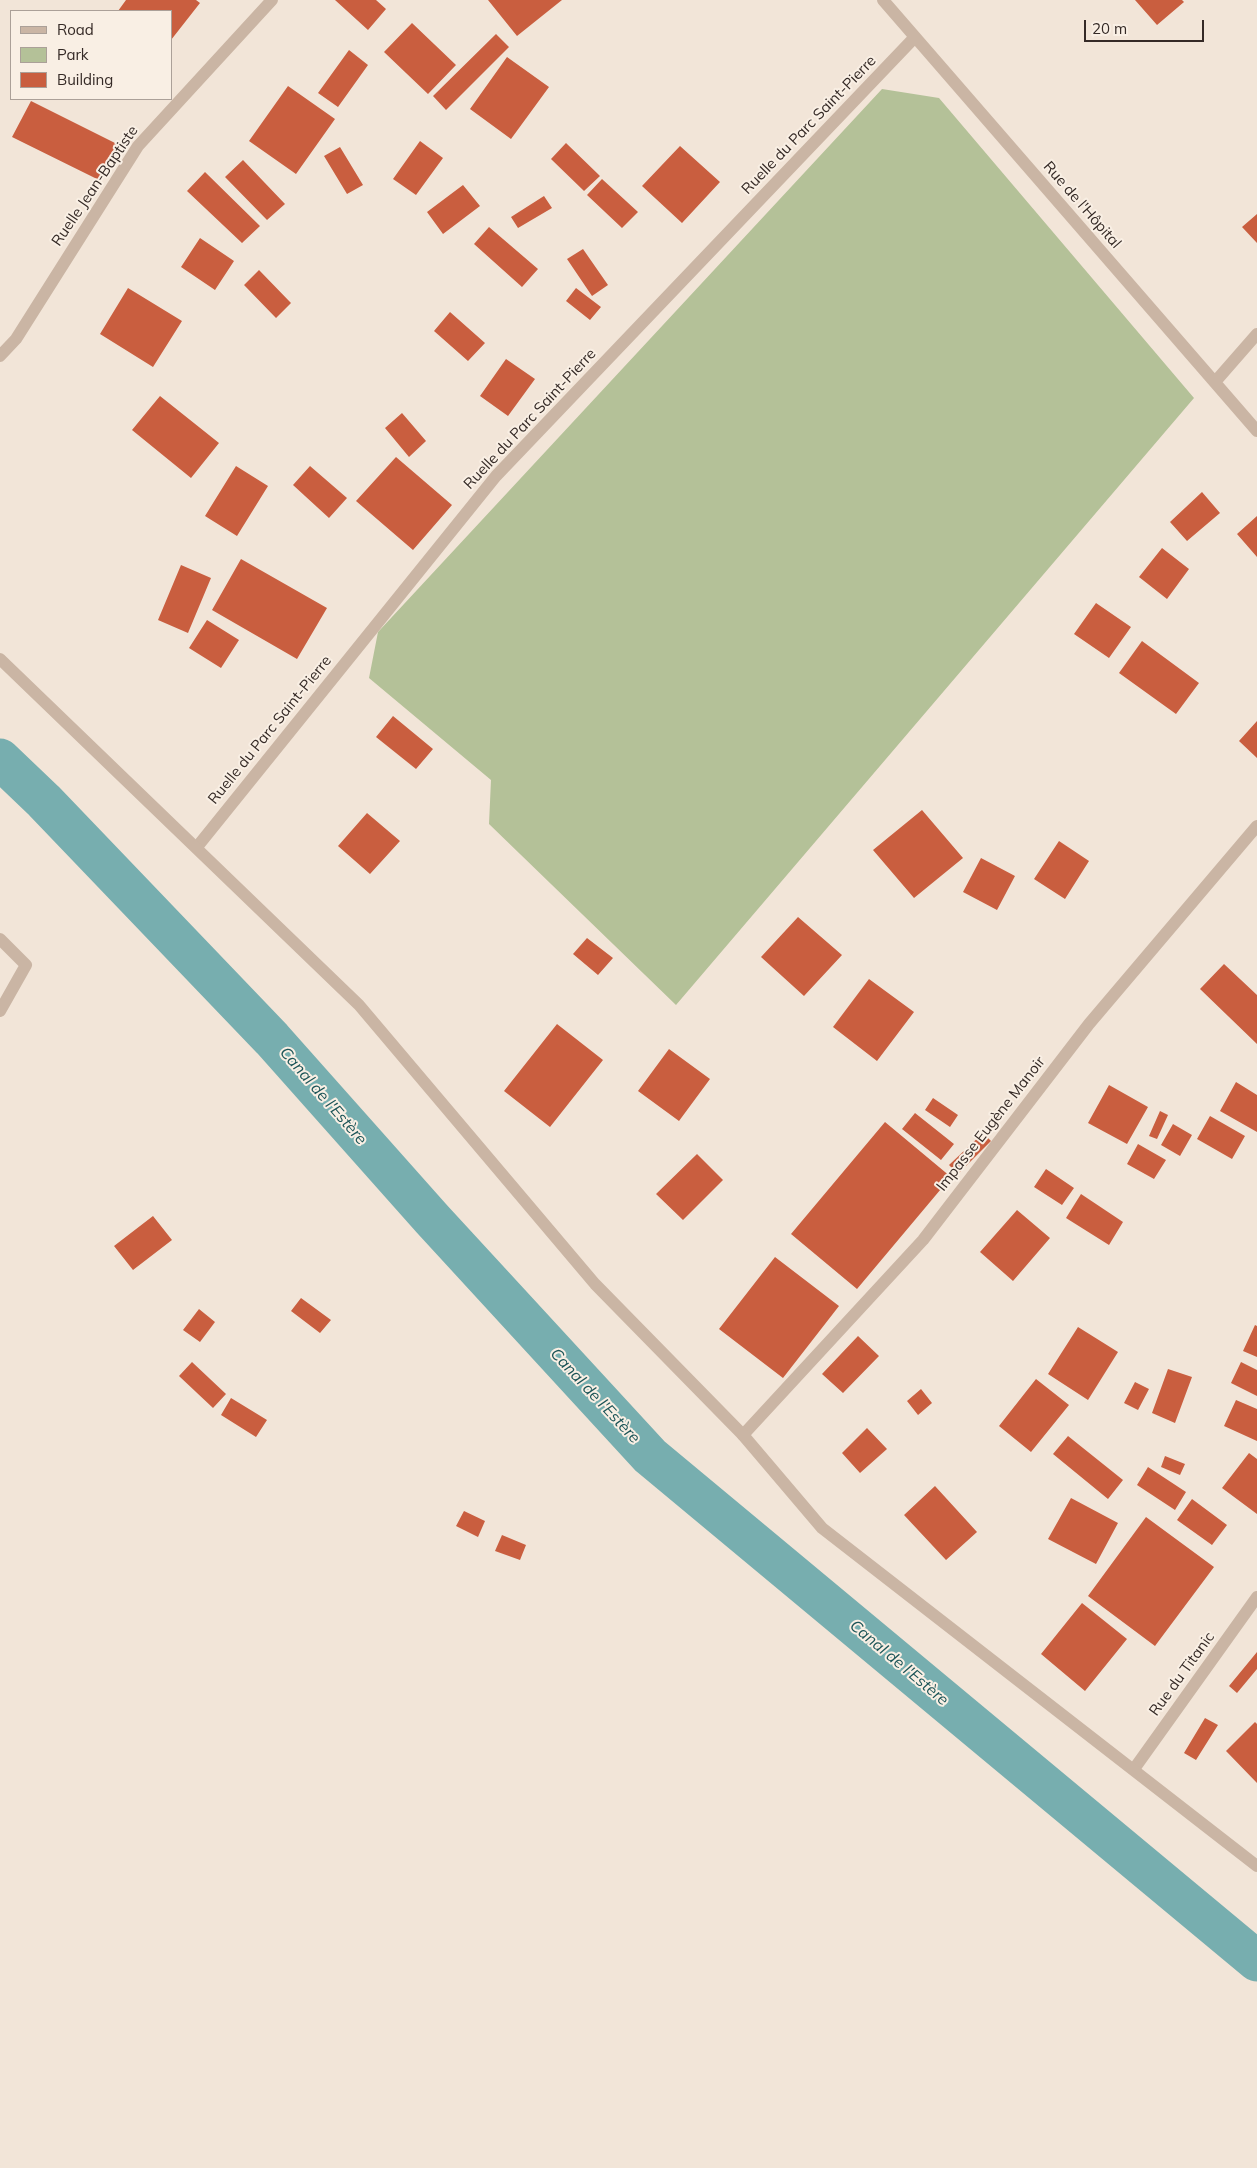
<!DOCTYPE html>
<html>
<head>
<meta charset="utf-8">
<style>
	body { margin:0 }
	#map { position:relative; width:1257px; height:2168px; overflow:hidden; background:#f2e5d8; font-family:Mulish,sans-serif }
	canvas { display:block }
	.legend { position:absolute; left:10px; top:10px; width:162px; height:90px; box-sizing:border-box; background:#f9efe4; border:1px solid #aba098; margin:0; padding:6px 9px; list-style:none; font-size:15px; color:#352a26 }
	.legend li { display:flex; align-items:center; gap:10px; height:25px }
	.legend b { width:25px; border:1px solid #aba098 }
	.scale { position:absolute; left:1084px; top:20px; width:120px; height:22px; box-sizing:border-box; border:2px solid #352a26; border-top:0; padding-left:6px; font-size:15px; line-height:18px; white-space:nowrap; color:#352a26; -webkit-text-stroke:4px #f9efe4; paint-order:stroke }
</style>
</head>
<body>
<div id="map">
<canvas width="1257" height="2168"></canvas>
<ul class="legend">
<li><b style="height:6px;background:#cab5a4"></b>Road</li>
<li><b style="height:14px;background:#b4c198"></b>Park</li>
<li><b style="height:14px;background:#c95e3f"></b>Building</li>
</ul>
<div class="scale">20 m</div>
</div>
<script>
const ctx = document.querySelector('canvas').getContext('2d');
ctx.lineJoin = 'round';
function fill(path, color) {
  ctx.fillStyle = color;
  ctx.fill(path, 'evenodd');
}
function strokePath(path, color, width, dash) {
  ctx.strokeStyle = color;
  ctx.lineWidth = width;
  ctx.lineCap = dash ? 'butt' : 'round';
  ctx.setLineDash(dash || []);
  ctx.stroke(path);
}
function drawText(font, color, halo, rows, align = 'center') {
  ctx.font = font + ' Mulish,sans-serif';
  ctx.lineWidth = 4;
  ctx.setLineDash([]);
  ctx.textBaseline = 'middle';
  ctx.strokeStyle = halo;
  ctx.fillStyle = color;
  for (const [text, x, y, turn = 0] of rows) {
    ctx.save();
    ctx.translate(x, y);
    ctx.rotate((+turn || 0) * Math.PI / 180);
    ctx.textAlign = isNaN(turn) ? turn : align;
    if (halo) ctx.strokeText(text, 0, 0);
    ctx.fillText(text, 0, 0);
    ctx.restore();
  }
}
const green = new Path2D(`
	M882 89 939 98 1194 398 676 1005 489 824 491 780 369 678 378 632Z`);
const canal = new Path2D(`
	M0 759 44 801 272 1039 432 1219 650 1456 1257 1961`);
const building = new Path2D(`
	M126 0H196L200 3 171 40V11H118Z
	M335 0H376L386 9 368 30Z
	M488 0H562L517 36Z
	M1135 0H1182L1184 2 1157 25Z
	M412 23 456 65 428 94 384 52Z
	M496 34 509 47 446 110 433 96Z
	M349 50 368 65 338 107 318 93Z
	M507 57 549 87 511 139 470 109Z
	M288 86 335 119 296 174 249 141Z
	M31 101 117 144 99 180 12 137Z
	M420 141 443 158 416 195 393 179Z
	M566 143 600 176 584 191 551 159Z
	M680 146 720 182 682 223 642 186Z
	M340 147 363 185 347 194 324 156Z
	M243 160 285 204 267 220 225 177Z
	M205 172 260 226 242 243 187 191Z
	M602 179 638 212 622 228 587 195Z
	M463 185 480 206 443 234 427 212Z
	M544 196 552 208 518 228 511 217Z
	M1257 214V243L1242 227Z
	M489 227 538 269 522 287 474 244Z
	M200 238 234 261 215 290 181 267Z
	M583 249 608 285 592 296 567 259Z
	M259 270 291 303 276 318 244 285Z
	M128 288 182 321 153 367 100 334Z
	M576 288 601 307 590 320 566 301Z
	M450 312 485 343 468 361 434 331Z
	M506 359 535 379 508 416 480 396Z
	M160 396 219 443 191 478 132 430Z
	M402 413 426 441 409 457 385 428Z
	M396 457 452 505 413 550 356 501Z
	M236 466 268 486 237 536 205 516Z
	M310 466 347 498 329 518 293 485Z
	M1202 492 1220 513 1187 541 1170 522Z
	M1257 516V557L1237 534Z
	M1162 548 1189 569 1167 599 1139 577Z
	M241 559 327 608 297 659 212 610Z
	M181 565 211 578 188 633 158 620Z
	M1096 603 1131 627 1109 658 1074 634Z
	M207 620 239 640 221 668 189 648Z
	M1142 641 1199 683 1176 714 1119 673Z
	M393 716 433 749 416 769 376 737Z
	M1257 721V758L1239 741Z
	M922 810 963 858 914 898 873 850Z
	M367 813 400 841 370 874 338 846Z
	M1059 841 1089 861 1065 899 1034 879Z
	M981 858 1015 876 997 910 963 892Z
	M798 917 842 955 804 996 761 957Z
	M587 938 613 958 598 975 573 954Z
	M1224 964 1257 995V1044L1200 989Z
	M869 979 914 1012 877 1061 833 1027Z
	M557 1024 603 1060 550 1127 504 1091Z
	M669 1049 710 1079 679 1121 638 1091Z
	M1236 1082 1257 1095V1132L1220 1111Z
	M1109 1085 1148 1107 1127 1144 1088 1123Z
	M933 1098 958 1115 950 1127 925 1110Z
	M1160 1111 1168 1115 1157 1139 1149 1136Z
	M915 1113 954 1144 941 1160 902 1129Z
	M1210 1116 1245 1136 1232 1159 1197 1139Z
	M885 1122 951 1177 857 1289 791 1234Z
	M1173 1124 1192 1135 1180 1156 1161 1145Z
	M983 1133 991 1141 958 1174 949 1165Z
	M1138 1144 1166 1160 1154 1179 1127 1164Z
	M697 1154 723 1180 683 1220 656 1194Z
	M1046 1169 1074 1188 1062 1205 1034 1187Z
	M1081 1194 1123 1222 1109 1245 1066 1218Z
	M1017 1210 1050 1238 1013 1281 980 1252Z
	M153 1216 172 1240 133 1270 114 1246Z
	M775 1257 839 1306 783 1378 719 1329Z
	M301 1298 331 1320 320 1333 291 1311Z
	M199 1309 215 1322 200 1342 183 1330Z
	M1255 1325 1257 1326V1357L1243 1351Z
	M1078 1327 1118 1352 1088 1400 1048 1374Z
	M858 1336 879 1356 843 1393 822 1374Z
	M192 1362 226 1394 213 1408 179 1376Z
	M1241 1362 1257 1370V1396L1231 1383Z
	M1168 1369 1192 1377 1175 1423 1152 1413Z
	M1036 1379 1069 1405 1031 1452 999 1426Z
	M1135 1382 1149 1389 1138 1410 1124 1403Z
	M921 1389 932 1403 918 1415 907 1401Z
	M231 1398 267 1420 256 1437 221 1415Z
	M1236 1400 1257 1409V1441L1224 1426Z
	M867 1428 887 1449 860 1473 842 1453Z
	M1068 1436 1123 1480 1108 1499 1053 1454Z
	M1249 1453 1257 1459V1514L1222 1488Z
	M1165 1456 1185 1464 1180 1475 1161 1467Z
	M1148 1467 1186 1492 1175 1510 1137 1485Z
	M935 1486 977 1532 946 1560 904 1515Z
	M1071 1498 1118 1523 1096 1564 1048 1539Z
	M1192 1499 1227 1525 1212 1545 1177 1520Z
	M464 1511 485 1521 478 1537 456 1526Z
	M1146 1517 1214 1567 1155 1646 1088 1596Z
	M502 1535 526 1545 520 1560 495 1551Z
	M1082 1603 1127 1639 1085 1691 1041 1654Z
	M1257 1652V1669L1237 1693 1229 1686Z
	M1205 1718 1218 1725 1196 1760 1184 1753Z
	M1255 1722 1257 1724V1783L1226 1751Z`);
const minor = new Path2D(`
	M883 0 1257 431
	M0 356 16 339 138 146 272 0
	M1215 382 1257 334
	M197 847 496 476 915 37
	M0 939 26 965 0 1011
	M743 1435 923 1240 1089 1024 1257 826
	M1134 1769 1257 1597`);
const tertiary = new Path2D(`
	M0 659 359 1005 595 1284 743 1435 822 1528 1257 1866`);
const streetNames = [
	["Ruelle du Parc Saint-Pierre",809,125,-46],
	["Ruelle Jean-Baptiste",95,186,-56],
	["Rue de l'Hôpital",1082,205,49],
	["Ruelle du Parc Saint-Pierre",530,419,-47],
	["Ruelle du Parc Saint-Pierre",270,730,-51],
	["Impasse Eugène Manoir",991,1124,-52],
	["Rue du Titanic",1182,1674,-54]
];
const waterNames = [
	["Canal de l'Estère",323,1096,49],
	["Canal de l'Estère",595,1396,47],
	["Canal de l'Estère",899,1663,40]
];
fill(green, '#b4c198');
strokePath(canal, '#77aeaf', 41);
fill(building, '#c95e3f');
strokePath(minor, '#cab5a4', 12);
strokePath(tertiary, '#cab5a4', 12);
drawText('15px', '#352a26', '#f9efe4', streetNames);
drawText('italic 16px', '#1b5457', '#f9efe4', waterNames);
</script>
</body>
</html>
